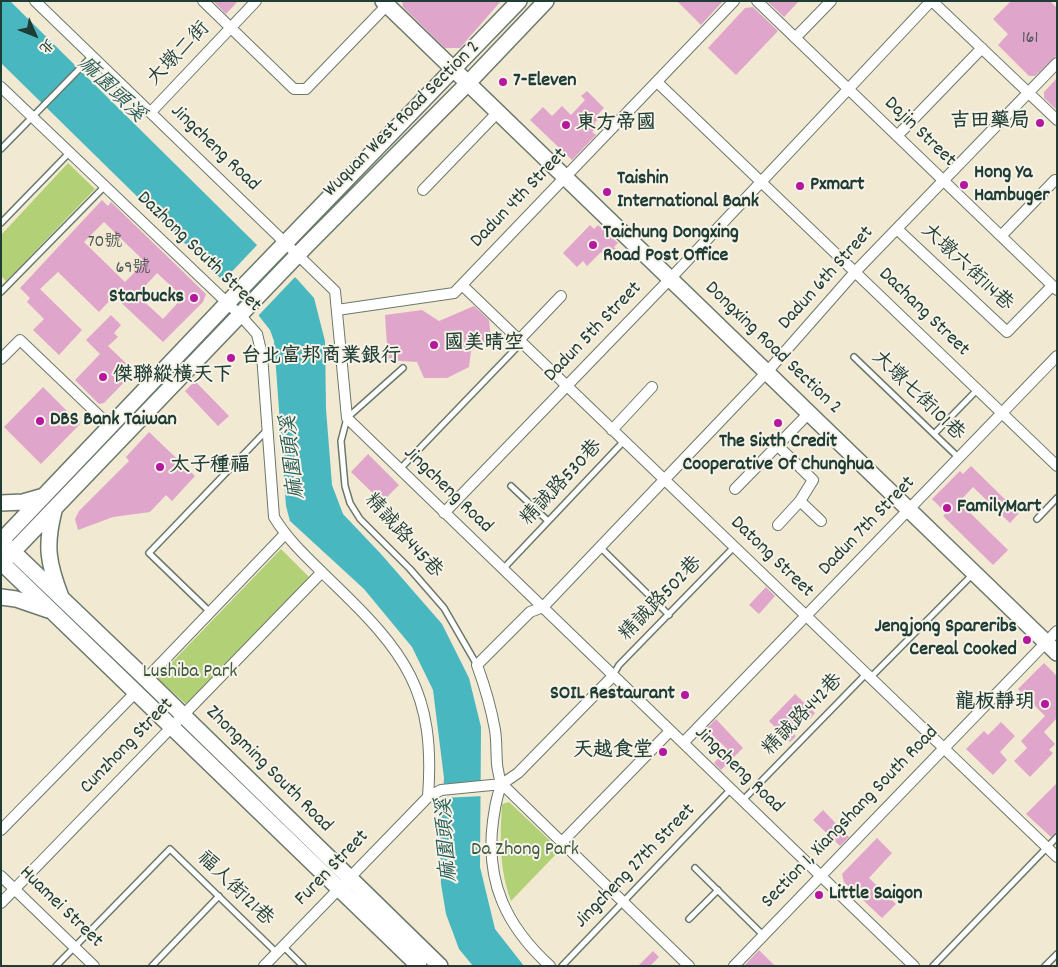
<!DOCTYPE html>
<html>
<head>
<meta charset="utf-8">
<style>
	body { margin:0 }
	#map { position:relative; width:1058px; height:967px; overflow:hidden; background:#f2e9d2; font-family:Dekko,"LXGW WenKai TC",sans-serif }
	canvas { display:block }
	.frame { position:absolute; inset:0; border:2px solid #1f3d34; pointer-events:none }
	.north { position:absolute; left:10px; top:10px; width:50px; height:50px; -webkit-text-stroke:4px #f7f3e8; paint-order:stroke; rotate:134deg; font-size:14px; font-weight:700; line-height:20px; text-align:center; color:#1f3d34 }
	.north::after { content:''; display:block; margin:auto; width:18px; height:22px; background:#1f3d34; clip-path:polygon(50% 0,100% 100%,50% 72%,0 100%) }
</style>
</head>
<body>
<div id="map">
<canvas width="1058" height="967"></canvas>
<div class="frame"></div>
<div class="north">北</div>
</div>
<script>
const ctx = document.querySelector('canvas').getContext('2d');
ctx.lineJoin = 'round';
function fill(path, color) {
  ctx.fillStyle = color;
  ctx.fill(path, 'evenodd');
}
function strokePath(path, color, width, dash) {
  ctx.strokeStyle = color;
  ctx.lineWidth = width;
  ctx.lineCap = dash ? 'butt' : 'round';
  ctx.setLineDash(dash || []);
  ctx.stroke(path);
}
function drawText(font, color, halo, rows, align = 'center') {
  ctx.font = font + ' Dekko,"LXGW WenKai TC",sans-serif';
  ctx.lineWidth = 4;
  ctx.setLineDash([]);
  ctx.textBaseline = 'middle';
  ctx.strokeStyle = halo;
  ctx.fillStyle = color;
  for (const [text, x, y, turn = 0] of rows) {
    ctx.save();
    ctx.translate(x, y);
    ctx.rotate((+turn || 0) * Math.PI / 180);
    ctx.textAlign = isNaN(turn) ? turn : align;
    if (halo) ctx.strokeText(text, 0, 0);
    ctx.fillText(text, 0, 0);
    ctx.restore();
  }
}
const green = new Path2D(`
	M68 163 95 189 6 281 1 276V235Z
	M281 549 309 577 187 705 157 678Z
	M509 802 560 850 511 901C499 868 500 839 502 804Z`);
const water = new Path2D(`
	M1 1H10L257 245 297 279 314 298 325 341 326 409 332 485 343 514 381 554 442 624 469 678 481 727 480 867 495 929 524 966H473L459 949 446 914 441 884 440 844 444 778 433 690 412 647 364 589 290 521 286 506 274 341 270 330 259 316 1 63Z`);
const pier = new Path2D(`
	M259 243 296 276 258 316 222 282Z
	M484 782 483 796 442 798 441 784Z`);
const building = new Path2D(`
	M213 1H238L226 14Z
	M402 1H501L460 48H445L403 7Z
	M677 1H723L701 25Z
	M767 1H799L784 17Z
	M1011 1H1050L1057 8V55L1035 76H1029L998 45 1008 34 993 19Z
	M753 7 778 31 736 75 708 48 745 8Z
	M1057 78V110L1044 98V92Z
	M587 91 604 108 598 114 601 117 594 123 598 127 592 132 596 135 572 160 530 120 543 107 552 116 562 106 571 115 585 100 581 96Z
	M102 200 108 206 111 202 206 294 203 302 163 342 114 296 99 312 58 272 40 289 82 330 59 355 33 330 44 319 27 302 30 298 20 288ZM104 222 145 262 125 282 84 242ZM157 273 183 297 163 319 137 295Z
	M590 225 594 229 598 225 618 243 614 247 618 251 610 260 601 252 587 266 583 261 577 267 563 253Z
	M474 306 489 320 491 339 471 351 469 367 447 378H424L417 362 388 360 385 315 422 310 439 321Z
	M111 315 121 325 114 333 118 337 108 346 132 369V374L104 403 99 404 75 380 100 354 86 340Z
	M195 381 229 416 218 426 185 391Z
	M43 387 80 424 41 464 4 427Z
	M149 432 195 476 172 501 166 495 150 512 113 517 78 530 75 519 79 511 129 461 126 457Z
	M368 454 399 485 382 502 351 472Z
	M971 466 1019 513 1010 523 973 487 959 502 1008 550 993 565 943 516 946 513 932 499 960 471 963 474Z
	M766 587 775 596 759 614 749 605Z
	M1044 663 1057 676V718L1044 732 1055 744 1049 750 1053 753 1030 777 1014 761 1027 748 1021 741 1045 716 1018 689Z
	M795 694 815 713 810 719 804 714 790 730 796 736 790 742 769 721Z
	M716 719 743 748 721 770 714 763 727 749 706 729Z
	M1001 722 1015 736 1000 752 1007 760 993 775 966 749 984 731 988 735Z
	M1057 783V832L1051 837 1026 814Z
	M823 810 849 837 840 846 813 820Z
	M877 838 892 853 869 878 896 904 882 918 844 882 842 874Z
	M759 950 775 966H744Z
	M653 951 659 957 650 966H638Z`);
const lane = new Path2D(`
	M1 149 92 56
	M1 223 69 153
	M1 292 104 187
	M854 357 959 458
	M403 368 347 418 341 441 345 486 350 503 360 519 410 569 444 608 477 665
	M934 434 977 390
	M400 469 522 342
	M511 486 548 521
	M1037 519 1057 498
	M600 547 669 615
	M503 569 624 441
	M210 612 149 553 267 430
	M613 675 619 665 734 547
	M870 678 972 575
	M743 800 866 674
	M695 868 763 935
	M689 919 718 890
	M283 946 303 966
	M56 966 170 849 277 953
	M152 966 219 896
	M562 966 731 789
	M933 966 1057 837
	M1045 966 1057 954`);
const street = new Path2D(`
	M35 1 335 291 347 418 914 966
	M203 1 294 89H306L390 2
	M757 1 1057 290
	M932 1 1057 120
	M795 38 831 1
	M657 82 1057 466
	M1 87 240 315 257 334 262 355 274 517C289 542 311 561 332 582 405 652 436 691 428 797
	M151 112 256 1
	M897 136 982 48
	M423 190 498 112
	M897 229 1007 332 1052 286
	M1001 236 1055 180
	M462 285 1057 857
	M337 310 454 293 734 1
	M519 340 561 296
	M1 359 20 340 111 427
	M612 430 652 387
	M778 446 813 480 800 501 778 525
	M735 489 809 413
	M800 501 821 521
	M444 513 670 279 931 1
	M146 679 285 534
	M683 743 1057 356
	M502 784C496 796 495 808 493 821 485 881 506 926 550 966
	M1 830 136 692
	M562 842 670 731
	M1 876 94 966
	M1 903 322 572
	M264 966 428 797 441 790 502 784 518 773 613 676
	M689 966 502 784C494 767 498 748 495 730 491 707 485 687 477 665L530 612 543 607 767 372 855 272 1057 63
	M734 966 1057 631`);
const secondary = new Path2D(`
	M383 1 1057 653
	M1 503 23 502 44 496
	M54 511C45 546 48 563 61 597
	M1 541 234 296 519 1
	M6 545 146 679 440 966
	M1 562 419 966
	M1 564 307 245 468 83 546 1
	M1 597 16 599 48 610`);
const markers = [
	[503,82,5,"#b5179e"],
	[1040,123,5,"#b5179e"],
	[566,125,5,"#b5179e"],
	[964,185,5,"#b5179e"],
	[800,186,5,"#b5179e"],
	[607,192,5,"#b5179e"],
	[593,245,5,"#b5179e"],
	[194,298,5,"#b5179e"],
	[434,345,5,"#b5179e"],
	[231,358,5,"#b5179e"],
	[103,377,5,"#b5179e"],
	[40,421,5,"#b5179e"],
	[778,423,5,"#b5179e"],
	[160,467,5,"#b5179e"],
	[947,508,5,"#b5179e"],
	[1027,640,5,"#b5179e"],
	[685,695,5,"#b5179e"],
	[1045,704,5,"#b5179e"],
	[663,752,5,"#b5179e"],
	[819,895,5,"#b5179e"]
];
const numberNames = [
	["161",1030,40],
	["70號",105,244],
	["69號",133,270]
];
const streetNames = [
	["大墩二街",180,55,-46],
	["Wuquan West Road Section 2",403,120,-45],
	["Dajin Street",919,133,44],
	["Jingcheng Road",214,149,44],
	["Dadun 4th Street",520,199,-46],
	["Dazhong South Street",198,253,44],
	["大墩六街114巷",966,269,43],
	["Dadun 6th Street",827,279,-48],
	["Dachang Street",923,313,44],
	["Dadun 5th Street",594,333,-46],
	["Dongxing Road Section 2",772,349,44],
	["大墩七街101巷",917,397,44],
	["精誠路530巷",563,484,-47],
	["Jingcheng Road",447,491,44],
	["Dadun 7th Street",868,527,-46],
	["精誠路445巷",402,537,48],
	["Datong Street",771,558,44],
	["精誠路502巷",662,600,-46],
	["精誠路442巷",804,716,-46],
	["Cunzhong Street",128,747,-46],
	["Zhongming South Road",268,770,45],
	["Jingcheng Road",738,771,44],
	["Section 1, Xiangshang South Road",851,818,-46],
	["Jingcheng 27th Street",636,867,-46],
	["Furen Street",333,869,-46],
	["福人街121巷",234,890,44],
	["Huamei Street",60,908,44]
];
const poiNames = [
	["7-Eleven",513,82],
	["吉田藥局",1030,123,"right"],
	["東方帝國",576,125],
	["Hong Ya",974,174],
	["Hambuger",974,197],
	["Taishin",617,180],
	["International Bank",617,203],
	["Pxmart",810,186],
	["Taichung Dongxing",603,234],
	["Road Post Office",603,257],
	["Starbucks",184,298,"right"],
	["國美晴空",444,345],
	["台北富邦商業銀行",241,358],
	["傑聯縱橫天下",113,377],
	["DBS Bank Taiwan",50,421],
	["The Sixth Credit",778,443,"center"],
	["Cooperative Of Chunghua",778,466,"center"],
	["太子種福",170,467],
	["FamilyMart",957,508],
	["Jengjong Spareribs",1017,628,"right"],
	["Cereal Cooked",1017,651,"right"],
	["SOIL Restaurant",675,695,"right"],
	["龍板靜玥",1035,704,"right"],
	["天越食堂",653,752,"right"],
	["Little Saigon",829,895]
];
const parkNames = [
	["Lushiba Park",190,673],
	["Da Zhong Park",525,851]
];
const waterNames = [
	["麻園頭溪",110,91,44],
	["麻園頭溪",295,457,-96],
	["麻園頭溪",449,840,-94]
];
fill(green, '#b2d076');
fill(water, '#48b7bf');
fill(pier, '#f2e9d2');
fill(building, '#e0a5ca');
strokePath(lane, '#69796b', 8);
strokePath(street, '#69796b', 12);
strokePath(secondary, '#69796b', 18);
strokePath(lane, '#fff', 5);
strokePath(street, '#fff', 10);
strokePath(secondary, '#fff', 15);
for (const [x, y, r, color] of markers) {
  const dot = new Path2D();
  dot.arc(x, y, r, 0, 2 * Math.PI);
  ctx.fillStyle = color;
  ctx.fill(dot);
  strokePath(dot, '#f7f3e8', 2);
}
drawText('18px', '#4f575a', null, numberNames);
drawText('20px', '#1f3d34', '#f7f3e8', streetNames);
drawText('bold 20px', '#1f3d34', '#f7f3e8', poiNames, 'left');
drawText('20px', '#3c5a41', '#f7f3e8', parkNames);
drawText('italic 21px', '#295c57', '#f7f3e8', waterNames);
</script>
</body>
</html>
